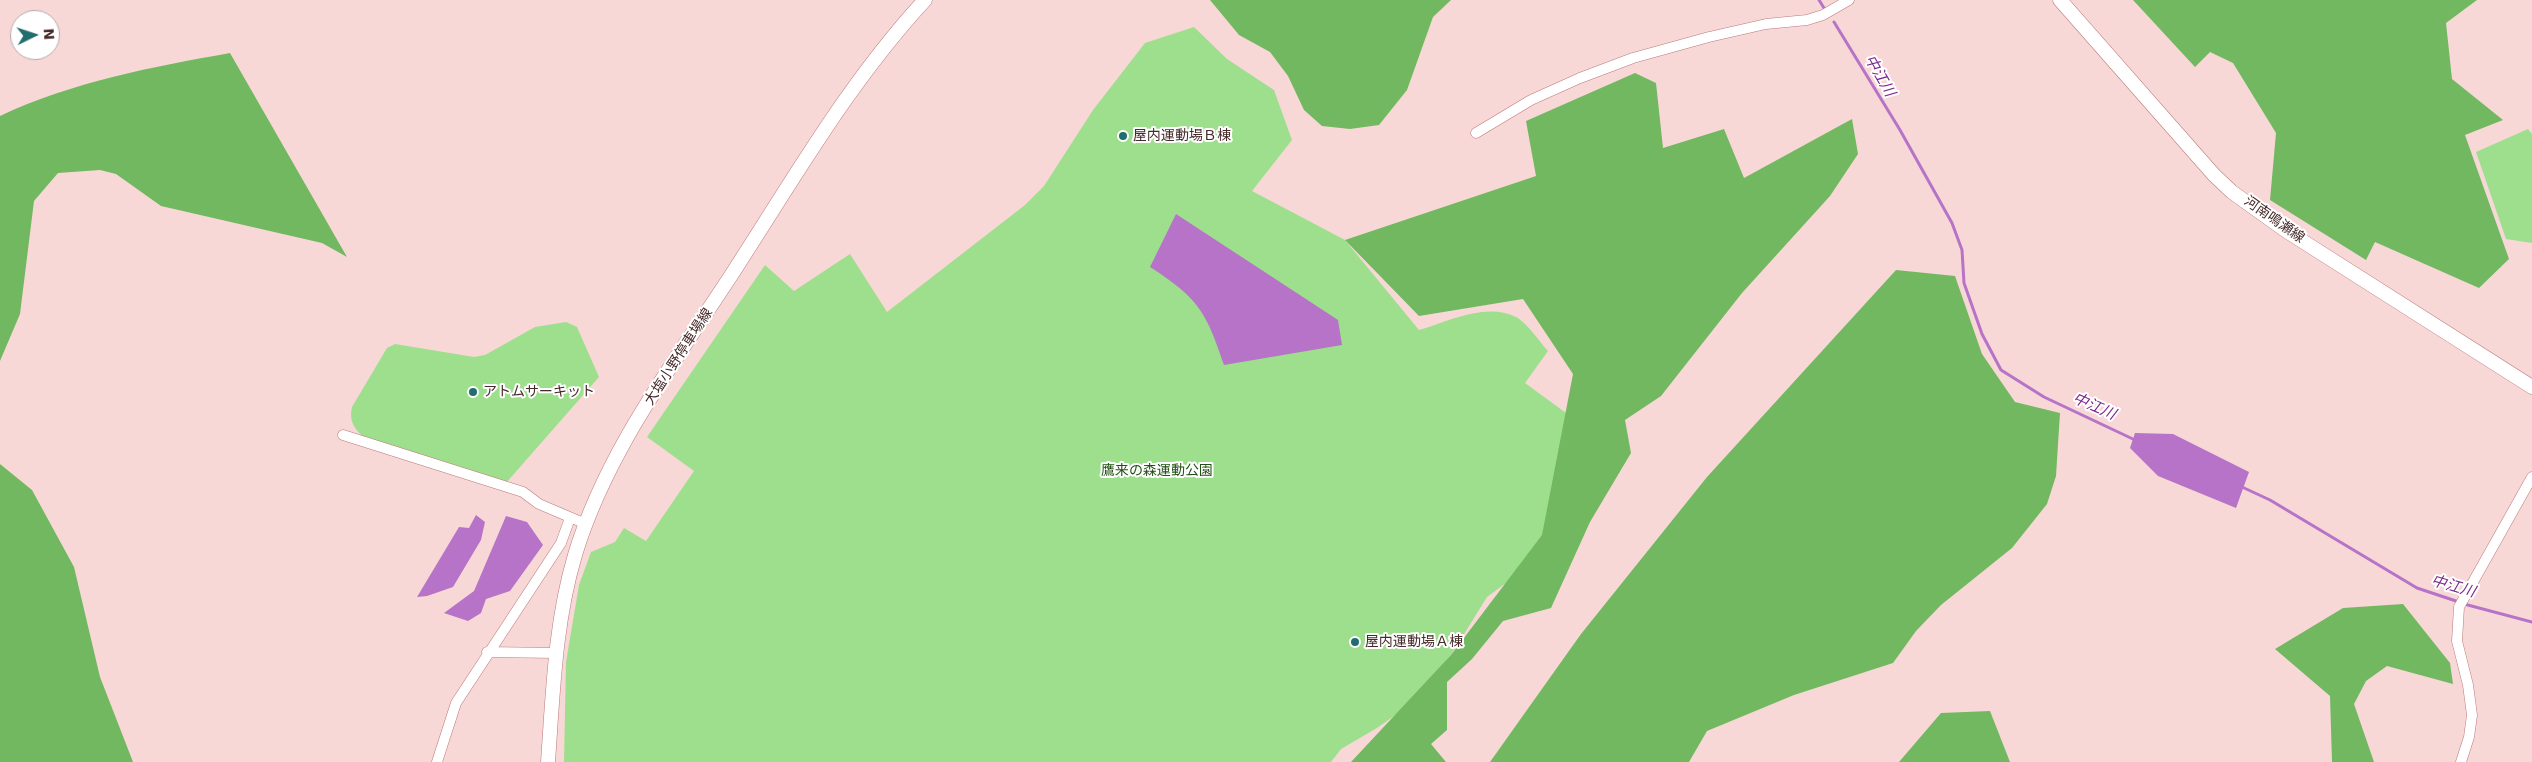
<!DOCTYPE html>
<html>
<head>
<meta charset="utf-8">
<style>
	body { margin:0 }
	#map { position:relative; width:2532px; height:762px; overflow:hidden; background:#f7d8d7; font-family:"DejaVu Sans",sans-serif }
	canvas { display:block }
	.north { position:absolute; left:10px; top:10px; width:50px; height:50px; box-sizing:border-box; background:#fff; border:1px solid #b5a9a9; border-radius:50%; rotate:86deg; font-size:14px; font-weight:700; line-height:20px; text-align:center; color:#462929 }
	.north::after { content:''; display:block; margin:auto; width:18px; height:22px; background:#216d70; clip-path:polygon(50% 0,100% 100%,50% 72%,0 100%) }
</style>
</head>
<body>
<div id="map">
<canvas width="2532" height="762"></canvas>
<div class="north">N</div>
</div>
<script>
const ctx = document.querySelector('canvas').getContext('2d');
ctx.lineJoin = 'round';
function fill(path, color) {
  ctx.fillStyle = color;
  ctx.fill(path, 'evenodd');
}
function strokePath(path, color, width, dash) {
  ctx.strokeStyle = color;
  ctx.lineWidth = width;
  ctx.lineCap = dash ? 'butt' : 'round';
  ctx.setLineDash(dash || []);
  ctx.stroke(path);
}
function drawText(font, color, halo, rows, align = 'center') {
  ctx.font = font + ' "DejaVu Sans","Noto Sans JP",sans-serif';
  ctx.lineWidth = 4;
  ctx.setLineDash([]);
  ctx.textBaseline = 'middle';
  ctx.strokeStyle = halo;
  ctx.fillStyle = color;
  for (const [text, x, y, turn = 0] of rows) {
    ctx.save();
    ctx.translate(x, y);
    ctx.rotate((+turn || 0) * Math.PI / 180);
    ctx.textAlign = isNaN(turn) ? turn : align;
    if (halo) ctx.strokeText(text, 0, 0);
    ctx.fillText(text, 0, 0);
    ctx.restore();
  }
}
const green = new Path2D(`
	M1194 27 1227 59 1274 90 1292 140 1252 191 1345 240 1419 330C1449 321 1486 302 1516 317 1526 322 1540 342 1548 351L1525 383 1581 424 1555 518 1518 574 1487 597 1451 655 1404 709 1377 728 1341 749 1331 762H564L566 662 579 585 591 552 615 542 624 528 646 541 694 471 647 437 765 265 794 291 850 254 887 312 1025 205 1044 186 1093 110 1145 43Z
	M2528 129 2532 134V243L2506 239 2476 152Z
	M566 322 577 327 599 377 506 483 363 437C353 427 349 420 352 407L387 348 395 344 474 357 485 355 535 327Z`);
const forest = new Path2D(`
	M1210 0H1451L1433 17 1407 90 1379 125 1350 129 1322 126 1304 110 1288 76 1270 52 1239 35Z
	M2133 0H2477L2446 23 2452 79 2503 120 2465 135 2509 259 2479 288 2375 242 2366 260 2270 200 2276 133 2233 63 2210 52 2195 67Z
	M230 53 347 257 322 243 161 206 116 174 100 170 58 173 34 201 20 314 0 361V116C72 82 152 67 230 53Z
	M1635 73 1656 83 1663 148 1724 129 1744 178 1852 119 1858 154 1830 196 1742 293 1661 396 1625 420 1631 453 1590 522 1551 608 1503 621 1472 659 1447 682V730L1431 744 1446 762H1351L1451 655 1542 535 1573 374 1523 299 1419 316 1345 240 1536 176 1526 121Z
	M1896 270 1955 276 1982 354 2015 402 2060 413 2056 476 2047 504 2012 548 1941 605 1916 631 1893 663 1794 695 1707 731 1689 762H1490L1581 634 1707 477Z
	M0 464 32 490 74 567 100 677 133 762H0Z
	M2403 604 2450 663 2453 684 2387 666 2366 681 2354 704 2374 762H2332L2330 696 2275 649 2343 608Z
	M1990 711 2010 762H1899L1941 713Z`);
const water = new Path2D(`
	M1176 214 1338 320 1342 345 1224 365C1206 311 1198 298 1150 267Z
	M2135 433 2173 434 2249 472 2236 508 2158 476 2130 448Z
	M476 515 485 522 481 540 453 587 427 596 417 597 459 527 469 528Z
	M506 516 527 522 543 545 510 591 486 599 481 613 468 621 444 613 474 591Z`);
const stream = new Path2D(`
	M1819 0 1824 8
	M1834 22 1900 130 1952 223 1962 250 1964 283 1982 334 2001 370 2044 397 2135 440
	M2242 487 2270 500 2417 588 2459 602
	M2464 604 2532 622`);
const street = new Path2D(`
	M1476 133 1531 100 1580 78 1633 58 1709 37 1766 24 1807 20 1823 15 1849 0
	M343 435 523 492 539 504 586 524
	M487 652 556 653
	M437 762 456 703 561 543 570 518
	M2461 762 2469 737 2472 715 2468 685 2457 641 2459 607 2532 477`);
const secondary = new Path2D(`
	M2060 0 2214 175 2232 192 2285 230 2532 387
	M548 762C553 692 555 622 575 555 606 452 674 363 732 274 793 180 849 82 925 0`);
const markers = [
	[1123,136,5,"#216d70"],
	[473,392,5,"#216d70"],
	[1355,642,5,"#216d70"]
];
const poiNames = [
	["屋内運動場Ｂ棟",1133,136],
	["アトムサーキット",483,392],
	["屋内運動場Ａ棟",1365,642]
];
const streetNames = [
	["河南鳴瀬線",2274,220,35],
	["大塩小野停車場線",679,357,-57]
];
const parkNames = [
	["鷹来の森運動公園",1157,471]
];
const waterNames = [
	["中江川",1879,76,60],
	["中江川",2094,407,24],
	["中江川",2453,587,16]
];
fill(green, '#9edf8d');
fill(forest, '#72b860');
fill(water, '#b673c7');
strokePath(stream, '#b673c7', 3);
strokePath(street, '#bd7879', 11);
strokePath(secondary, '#bd7879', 15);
strokePath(street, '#fff', 10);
strokePath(secondary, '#fff', 14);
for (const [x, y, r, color] of markers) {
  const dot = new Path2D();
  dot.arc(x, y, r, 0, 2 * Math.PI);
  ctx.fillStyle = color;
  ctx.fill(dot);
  strokePath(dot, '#fff', 2);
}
drawText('14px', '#462929', '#fff', poiNames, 'left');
drawText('14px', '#462929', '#fff', streetNames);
drawText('14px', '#225015', '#fff', parkNames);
drawText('italic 15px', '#7a278d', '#fff', waterNames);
</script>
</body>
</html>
